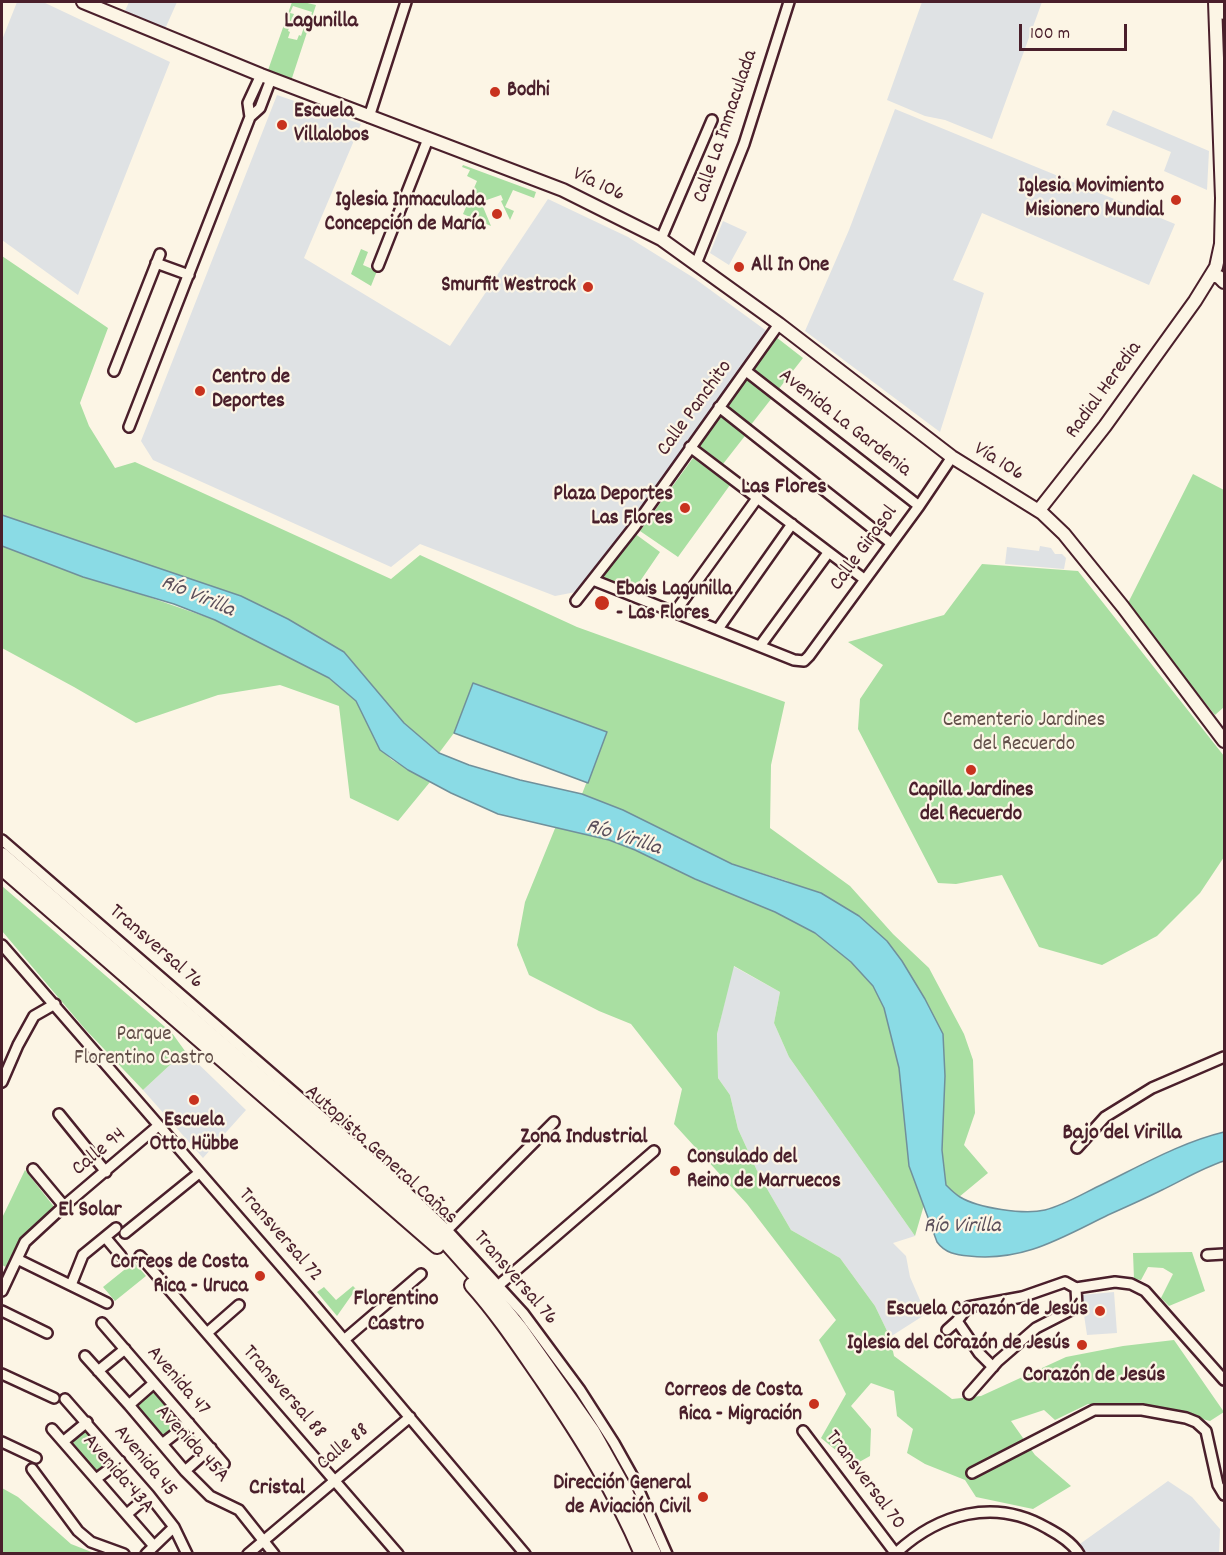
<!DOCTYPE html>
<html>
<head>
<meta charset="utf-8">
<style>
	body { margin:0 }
	#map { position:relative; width:1226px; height:1555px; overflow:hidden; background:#fcf5e5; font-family:Dekko,sans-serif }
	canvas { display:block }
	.frame { position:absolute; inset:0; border:3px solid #4a1f2b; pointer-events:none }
	.scale { position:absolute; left:1019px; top:24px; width:108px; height:27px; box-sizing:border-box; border:3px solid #4a1f2b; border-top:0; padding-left:8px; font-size:18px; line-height:21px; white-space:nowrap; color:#4a1f2b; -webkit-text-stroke:4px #fcf5e5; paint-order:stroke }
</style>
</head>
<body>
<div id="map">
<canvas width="1226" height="1555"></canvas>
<div class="frame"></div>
<div class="scale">100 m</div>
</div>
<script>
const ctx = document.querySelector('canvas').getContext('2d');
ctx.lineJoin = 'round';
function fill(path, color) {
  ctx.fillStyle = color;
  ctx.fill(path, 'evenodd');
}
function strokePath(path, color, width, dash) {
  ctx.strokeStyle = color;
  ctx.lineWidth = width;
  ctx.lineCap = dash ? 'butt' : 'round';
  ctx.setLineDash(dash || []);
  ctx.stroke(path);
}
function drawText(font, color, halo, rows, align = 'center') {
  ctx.font = font + ' Dekko,sans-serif';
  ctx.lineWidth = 4.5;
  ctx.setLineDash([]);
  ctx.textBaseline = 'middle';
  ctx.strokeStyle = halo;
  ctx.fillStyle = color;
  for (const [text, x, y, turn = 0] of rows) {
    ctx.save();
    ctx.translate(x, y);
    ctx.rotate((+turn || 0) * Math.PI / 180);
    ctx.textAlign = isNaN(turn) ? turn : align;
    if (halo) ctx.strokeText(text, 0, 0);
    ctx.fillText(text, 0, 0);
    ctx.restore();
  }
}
const built = new Path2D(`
	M17 2H43L170 62 78 295 2 240V40Z
	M129 2H177L165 29 125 11Z
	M922 2H1042L992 139 945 120 925 116 887 100Z
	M277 95 361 124 304 258 450 346 548 199 628 237 694 278 768 332 632 527 581 591 555 596 420 544 391 567 153 460 141 441Z
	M895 109 1175 224 1149 285 982 213 953 280 984 293 940 432 805 331 849 230Z
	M1113 110 1209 151 1207 190 1164 171 1171 152 1106 125Z
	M723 221 747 232 729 265 710 253Z
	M1040 546 1051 548 1055 554H1062L1066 558 1064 569 1005 564 1007 547 1039 551Z
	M733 966 780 992 774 1023 789 1057 915 1236 893 1243 906 1256 910 1277 926 1314 890 1337 875 1306 840 1258 791 1230 759 1175 738 1129 730 1095 718 1078 717 1034Z
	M185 1051 246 1110 203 1158 143 1090Z
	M1114 1292 1117 1333 1087 1335 1081 1295Z
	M1168 1481 1192 1497 1220 1529 1219 1553H1082L1077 1546Z`);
const green = new Path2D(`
	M292 2H303L316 5 291 81 267 73ZM293 6 312 12 310 19 307 18 301 36 299 35 297 40 288 38 290 32 288 31 294 14 290 13Z
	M463 165 536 192 534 198 513 190 505 207 514 211 510 220 501 201 503 200 501 195 481 202 491 226 463 214 477 181 467 176 470 170 462 167Z
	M361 249 368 252 363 265 377 271 371 286 351 274Z
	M2 256 108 328 80 403 89 426 115 468 135 462 391 579 420 555 577 627 785 702 771 765 770 828 850 886 893 934 929 968 964 1034 973 1060 975 1113 964 1145 988 1173 959 1197 946 1185 942 1150 943 1034 787 881 732 864 623 810 582 794 606 732 473 683 454 733 439 753 404 723 344 652 288 619 241 596 2 515Z
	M776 337 803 358 778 390 751 369Z
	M748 373 775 394 750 426 723 405Z
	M721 411 748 432 723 464 696 443Z
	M693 458 730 485 678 557 640 531Z
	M1193 474 1224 490V707L1215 715 1127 605Z
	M634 533 660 552 632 593 602 579V575Z
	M2 546 215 620 329 678 356 701 381 750 392 760 430 782 398 821 350 798 339 706 280 685 218 695 136 723 74 687 2 648Z
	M982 564 1078 571 1224 756V857L1200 893 1157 936 1102 965 1039 947 1002 875 956 884 938 883 858 729 860 699 883 665 848 642 944 615Z
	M556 826 609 839 635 850 695 879 775 912 815 933 851 962 873 986 884 1008 899 1068 909 1166 924 1205 915 1236 789 1057 774 1023 780 992 734 966 717 1034 718 1078 730 1095 738 1129 759 1175 791 1230 840 1258 875 1306 890 1337 894 1356 952 1399 981 1396 1066 1357 1123 1346 1174 1340 1224 1412 1210 1421 1151 1406 1088 1404 1055 1420 1044 1410 1011 1421 1035 1455 1071 1486 1033 1509 976 1497 965 1480 925 1464 907 1453 913 1429 897 1416 894 1391 871 1383 851 1406 871 1429 870 1456 854 1465 821 1438 846 1394 819 1340 836 1320 747 1204 674 1124 682 1089 631 1024 599 1011 529 975 517 945 525 902Z
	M2 886 172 1033 185 1051 143 1090 85 1029 2 931Z
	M25 1170 55 1208 19 1240 6 1267 2 1265V1218Z
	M1192 1252 1205 1291 1169 1306 1161 1298 1173 1274 1163 1268 1148 1267 1141 1280 1134 1279 1133 1253Z
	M134 1262 146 1276 115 1301 103 1287Z
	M353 1286 356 1289 337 1316 317 1292 324 1287 336 1300Z
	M152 1389 182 1423 162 1440 132 1405Z
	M85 1427 113 1460 96 1475 67 1441Z
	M2 1488 18 1497 71 1544 94 1553H2Z`);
const water = new Path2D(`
	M2 515 241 596 288 619 344 652 404 723 439 753 469 765 520 780 582 794 623 810 732 864 821 893 859 916 887 941 902 961 925 999 943 1034 945 1076 942 1150 946 1185C950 1189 955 1194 960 1197 978 1208 1024 1215 1045 1210 1065 1205 1084 1193 1103 1184 1142 1165 1182 1142 1224 1132V1161C1202 1168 1183 1180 1162 1190 1144 1199 1126 1207 1108 1215 1061 1238 1023 1262 969 1256 956 1255 945 1253 937 1242L909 1166 899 1068 884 1008 873 986 851 962 815 933 775 912 695 879 635 850 609 840 498 814 451 793 408 770 380 750 356 701 329 678 215 620 174 604 83 577 2 546Z
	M473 683 607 732 588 783 454 733Z`);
const minor = new Path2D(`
	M250 117 248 103 261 75
	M369 117 406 2
	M661 239 712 120
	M156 263 189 275
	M696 264 744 144 789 2
	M378 266 428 139
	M114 371 160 254
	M746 371 919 506
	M719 407 891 543
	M129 427 250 117 260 108 271 79
	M690 447 864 579
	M593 580 794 660 804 661 809 656 919 506 952 457
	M576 601 635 526 779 324
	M675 612 758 497
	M718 629 792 524
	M760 646 828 553
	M2 840 388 1174 447 1230 523 1313 580 1390 614 1443 633 1477 667 1554
	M2 945 307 1296 525 1554
	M2 1082 18 1045 34 1016 55 1004
	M59 1114 106 1172
	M1077 1148 1105 1117 1152 1088 1224 1057
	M33 1169 64 1206
	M447 1230 554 1122
	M125 1233 199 1173
	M105 1237 121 1256
	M1207 1255 1224 1254
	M140 1256 398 1554
	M17 1259 107 1303
	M71 1285 83 1255 116 1228
	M499 1285 654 1151
	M2 1291 25 1242 64 1206 158 1126
	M2 1311 47 1333
	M957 1321 979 1353 993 1367
	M102 1323 224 1464
	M947 1330 957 1321 968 1307 1022 1297 1065 1282 1076 1288 1115 1282 1131 1284 1145 1291 1224 1380
	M207 1333 239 1305
	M344 1340 421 1274
	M85 1356 129 1405 185 1471 210 1496 239 1510 274 1554
	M98 1371 125 1349
	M2 1374 54 1398
	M969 1394 998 1361 1036 1328 1077 1307 1076 1288
	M65 1399 149 1495 174 1527 187 1554
	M129 1405 154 1383
	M52 1429 154 1546
	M803 1431 896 1554
	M64 1441 87 1422
	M2 1442 36 1458
	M162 1444 189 1423
	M32 1469 78 1531 91 1542 124 1554
	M185 1471 211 1448
	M972 1473 1094 1410H1142L1186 1418 1196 1422 1206 1431 1218 1485 1224 1495
	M96 1479 120 1461
	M127 1514 149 1495
	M896 1553C938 1514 994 1497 1047 1528 1058 1534 1072 1542 1079 1554
	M146 1554 174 1527
	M248 1554 410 1417`);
const major = new Path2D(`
	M83 2 261 75 563 190 661 239 779 324 952 457 1042 513 1064 534 1123 607 1224 741
	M1223 2 1224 13
	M1212 275 1219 277 1224 282
	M1039 510 1105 426 1195 301 1216 267 1221 244 1222 198 1215 2`);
const highway = new Path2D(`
	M2 855 380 1181 446 1242 487 1288 521 1330 592 1431 622 1485 654 1554
	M2 868 437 1246
	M472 1285C499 1315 521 1349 544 1382 581 1437 616 1492 642 1554`);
const markers = [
	[495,92,6,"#c8321e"],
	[282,125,6,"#c8321e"],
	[1176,200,6,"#c8321e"],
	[497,214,6,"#c8321e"],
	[739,267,6,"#c8321e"],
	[588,287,6,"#c8321e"],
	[200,391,6,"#c8321e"],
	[685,508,6,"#c8321e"],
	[602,603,8,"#c8321e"],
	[971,770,6,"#c8321e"],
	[194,1100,6,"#c8321e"],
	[675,1171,6,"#c8321e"],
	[260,1276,6,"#c8321e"],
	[1100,1311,6,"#c8321e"],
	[1082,1345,6,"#c8321e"],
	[814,1404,6,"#c8321e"],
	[703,1497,6,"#c8321e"]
];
const poiNames = [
	["Bodhi",507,92,"left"],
	["Escuela",294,113,"left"],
	["Villalobos",294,137,"left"],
	["Iglesia Movimiento",1164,188],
	["Misionero Mundial",1164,212],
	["Iglesia Inmaculada",485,202],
	["Concepción de María",485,226],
	["All In One",751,267,"left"],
	["Smurfit Westrock",576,287],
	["Centro de",212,379,"left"],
	["Deportes",212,403,"left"],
	["Plaza Deportes",673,496],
	["Las Flores",673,520],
	["Ebais Lagunilla",616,591,"left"],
	["- Las Flores",616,615,"left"],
	["Capilla Jardines",971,792,"center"],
	["del Recuerdo",971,816,"center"],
	["Escuela",194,1122,"center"],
	["Otto Hübbe",194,1146,"center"],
	["Consulado del",687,1159,"left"],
	["Reino de Marruecos",687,1183,"left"],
	["Correos de Costa",248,1264],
	["Rica - Uruca",248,1288],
	["Escuela Corazón de Jesús",1088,1311],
	["Iglesia del Corazón de Jesús",1070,1345],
	["Correos de Costa",802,1392],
	["Rica - Migración",802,1416],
	["Dirección General",691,1485],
	["de Aviación Civil",691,1509]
];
const streetNames = [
	["Calle La Inmaculada",727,127,-71],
	["Vía 106",598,186,25],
	["Radial Heredia",1105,391,-54],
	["Calle Panchito",696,409,-54],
	["Avenida La Gardenia",844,424,38],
	["Vía 106",998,463,32],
	["Calle Girasol",865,549,-54],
	["Transversal 76",155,948,41],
	["Calle 94",100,1153,-40],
	["Autopista General Cañas",380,1156,42],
	["Transversal 72",279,1236,49],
	["Transversal 76",514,1279,49],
	["Avenida 47",177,1382,49],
	["Transversal 88",283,1393,49],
	["Avenida 45A",191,1445,47],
	["Calle 88",344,1448,-40],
	["Avenida 45",144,1462,50],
	["Avenida 43A",117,1475,49],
	["Transversal 70",864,1481,53]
];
const parkNames = [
	["Cementerio Jardines",1024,722],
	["del Recuerdo",1024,746],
	["Parque",144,1036],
	["Florentino Castro",144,1060]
];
const neighbourhoodNames = [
	["Lagunilla",321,23],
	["Las Flores",784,489],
	["Bajo del Virilla",1122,1135],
	["Zona Industrial",584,1139],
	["El Solar",90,1212],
	["Florentino",396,1301],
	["Castro",396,1326],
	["Corazón de Jesús",1094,1377],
	["Cristal",277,1490]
];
const waterNames = [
	["Río Virilla",197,598,23],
	["Río Virilla",623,839,18],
	["Río Virilla",962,1228]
];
fill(built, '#dfe2e4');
fill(green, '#a9dfa2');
fill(water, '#8adbe5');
strokePath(water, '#70909b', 1.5);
strokePath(minor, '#4a1f2b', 14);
strokePath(major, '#4a1f2b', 16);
strokePath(highway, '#4a1f2b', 18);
strokePath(minor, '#fcf5e5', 9);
strokePath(major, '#fcf5e5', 12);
strokePath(highway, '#fcf5e5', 14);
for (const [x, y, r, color] of markers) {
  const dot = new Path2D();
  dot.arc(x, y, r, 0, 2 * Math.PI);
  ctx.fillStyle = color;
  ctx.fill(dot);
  strokePath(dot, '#fcf5e5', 2);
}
drawText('bold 21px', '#4a1f2b', '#fcf5e5', poiNames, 'right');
drawText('21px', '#4a1f2b', '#fcf5e5', streetNames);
drawText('21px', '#624f49', '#fcf5e5', parkNames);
drawText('bold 22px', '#4a1f2b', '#fcf5e5', neighbourhoodNames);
drawText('italic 22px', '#5a4e5a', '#fcf5e5', waterNames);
</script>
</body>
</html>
